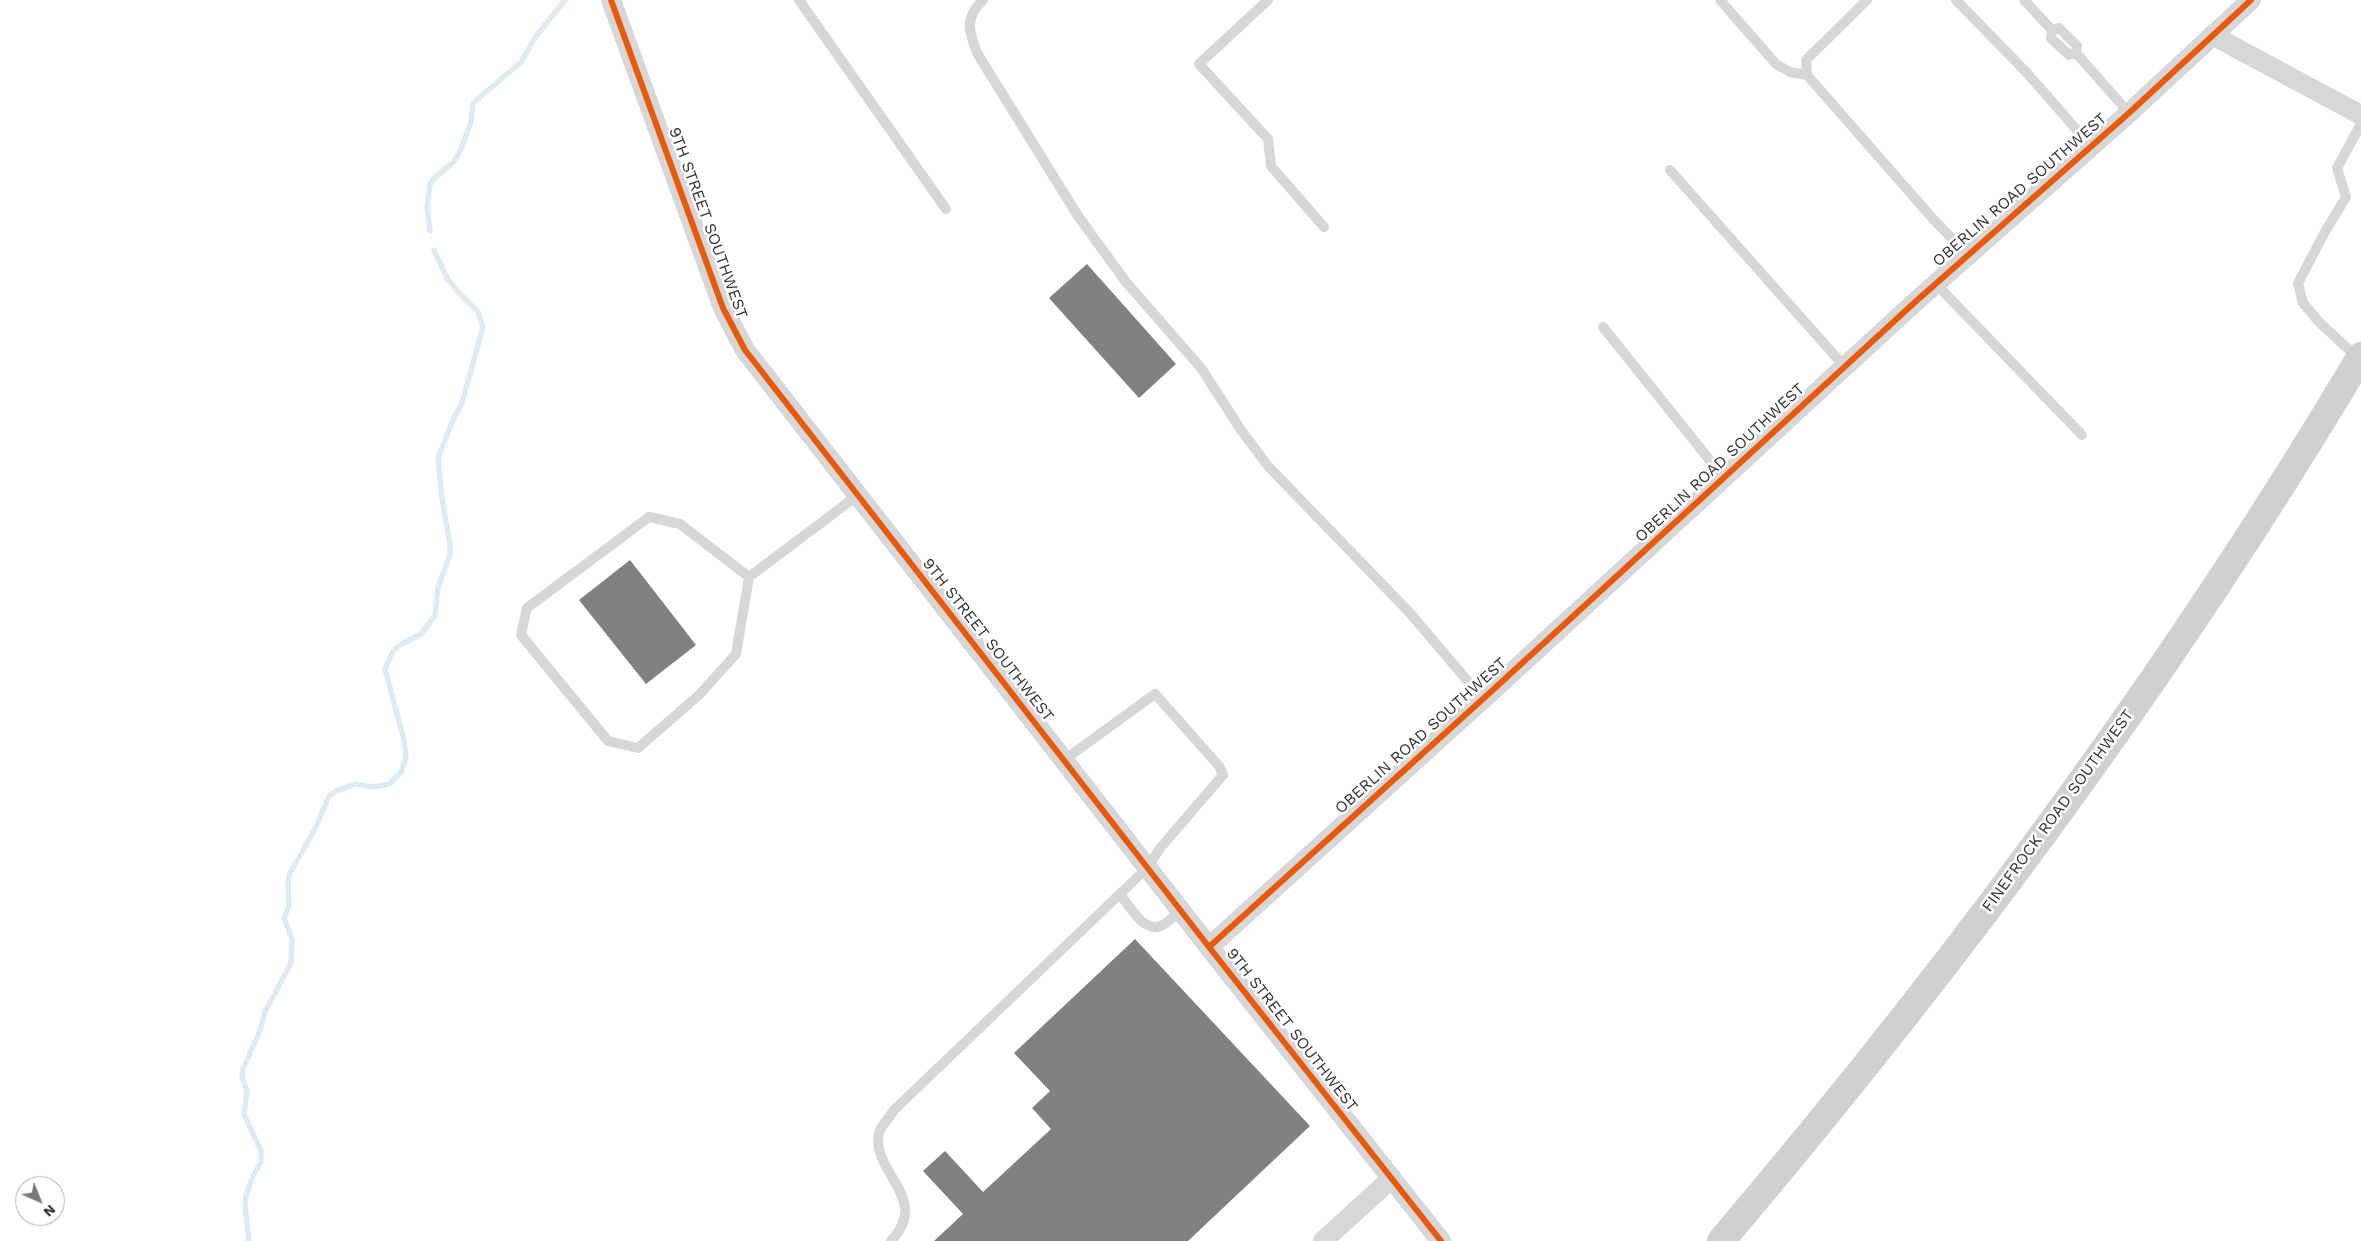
<!DOCTYPE html>
<html>
<head>
<meta charset="utf-8">
<style>
	body { margin:0 }
	#map { position:relative; width:2361px; height:1241px; overflow:hidden; background:#fff; font-family:"Work Sans",sans-serif }
	canvas { display:block }
	.north { position:absolute; left:15px; top:1176px; width:50px; height:50px; box-sizing:border-box; background:#fff; border:1px solid #adadad; border-radius:50%; rotate:136deg; font-size:14px; font-weight:700; line-height:20px; text-align:center; color:#333 }
	.north::after { content:''; display:block; margin:auto; width:18px; height:22px; background:#7a7a7a; clip-path:polygon(50% 0,100% 100%,50% 72%,0 100%) }
</style>
</head>
<body>
<div id="map">
<canvas width="2361" height="1241"></canvas>
<div class="north">N</div>
</div>
<script>
const ctx = document.querySelector('canvas').getContext('2d');
ctx.lineJoin = 'round';
function strokePath(path, color, width, dash) {
  ctx.strokeStyle = color;
  ctx.lineWidth = width;
  ctx.lineCap = dash ? 'butt' : 'round';
  ctx.setLineDash(dash || []);
  ctx.stroke(path);
}
function fill(path, color) {
  ctx.fillStyle = color;
  ctx.fill(path, 'evenodd');
}
function drawText(font, color, halo, rows, align = 'center') {
  ctx.font = font + ' "Work Sans",sans-serif';
  ctx.lineWidth = 5;
  ctx.setLineDash([]);
  ctx.textBaseline = 'middle';
  ctx.strokeStyle = halo;
  ctx.fillStyle = color;
  for (const [text, x, y, turn = 0] of rows) {
    ctx.save();
    ctx.translate(x, y);
    ctx.rotate((+turn || 0) * Math.PI / 180);
    ctx.textAlign = isNaN(turn) ? turn : align;
    if (halo) ctx.strokeText(text, 0, 0);
    ctx.fillText(text, 0, 0);
    ctx.restore();
  }
}
const stream = new Path2D(`
	M430 231 427 206 430 184 433 179 454 162 461 149 471 122 473 103 521 62 536 36 565 0
	M249 1241 245 1206 246 1195 253 1176 261 1162V1151L244 1114 247 1091 242 1077 243 1069 260 1030 265 1012 291 963 292 939 284 918 289 906 288 886 289 875 315 829 329 796 336 791 356 784 373 787 389 784 401 772 406 758 404 740 385 669 393 651 400 645 421 634 435 616 438 587 450 555V545L442 498 438 458 453 420 462 403 483 327 478 312 459 293 447 278 434 250`);
const building = new Path2D(`
	M1087 264 1176 364 1139 398 1049 298Z
	M630 560 696 645 646 684 579 600Z
	M1135 939 1310 1126 1188 1241H934L963 1214 923 1171 945 1151 983 1192 1051 1129 1032 1108 1050 1091 1014 1053Z`);
const service = new Path2D(`
	M799 0 946 209
	M983 0C964 18 969 32 977 53L1078 216 1126 282 1201 368 1241 430 1268 466 1409 612 1483 699
	M1268 0 1199 64 1268 139 1271 166 1324 227
	M1720 0 1776 64 1790 72 1807 75
	M1867 0 1806 60 1807 75 1934 220 1968 255
	M1956 0 2027 73 2091 146
	M2024 0 2052 30 2051 38 2069 55 2076 53
	M2052 30 2059 28 2077 46 2076 53 2129 113
	M1670 170 1844 366
	M1935 283 2082 435
	M1603 327 1724 478
	M2358 358 2319 322 2303 303 2298 283 2326 230 2346 197 2337 168 2361 124
	M749 577 680 524 649 517 527 608 521 635 608 741 638 748 699 695 736 654 749 577 858 495
	M1120 894C1129 905 1143 933 1161 926 1168 923 1175 915 1180 911
	M891 1241C932 1198 870 1172 879 1133 881 1126 890 1117 894 1110L1147 868 1161 847 1223 775 1219 766 1155 694 1064 760`);
const minor = new Path2D(`
	M611 0 723 308 745 350 1209 947 1441 1241
	M2212 35 2361 115
	M1209 947 1495 688 1914 303 2129 113 2251 0
	M1323 1241 1392 1178`);
const secondary = new Path2D(`
	M1721 1241C1957 963 2175 669 2361 356`);
const cycleway = new Path2D(`
	M611 0 723 308 745 350 1209 947 1441 1241
	M1209 947 1495 688 1914 303 2129 113 2251 0`);
const streetNames = [
	["OBERLIN ROAD SOUTHWEST",2020,190,-41],
	["9TH STREET SOUTHWEST",708,223,70],
	["OBERLIN ROAD SOUTHWEST",1720,463,-43],
	["9TH STREET SOUTHWEST",988,640,52],
	["OBERLIN ROAD SOUTHWEST",1421,736,-42],
	["FINEFROCK ROAD SOUTHWEST",2058,811,-54],
	["9TH STREET SOUTHWEST",1292,1030,52]
];
strokePath(stream, '#ddebf3', 5.5);
fill(building, '#818181');
strokePath(service, '#d7d7d7', 10);
strokePath(minor, '#d7d7d7', 20);
strokePath(secondary, '#d0d0d0', 28);
strokePath(cycleway, '#e8590c', 6);
drawText('16px', '#333', '#fff', streetNames);
</script>
</body>
</html>
